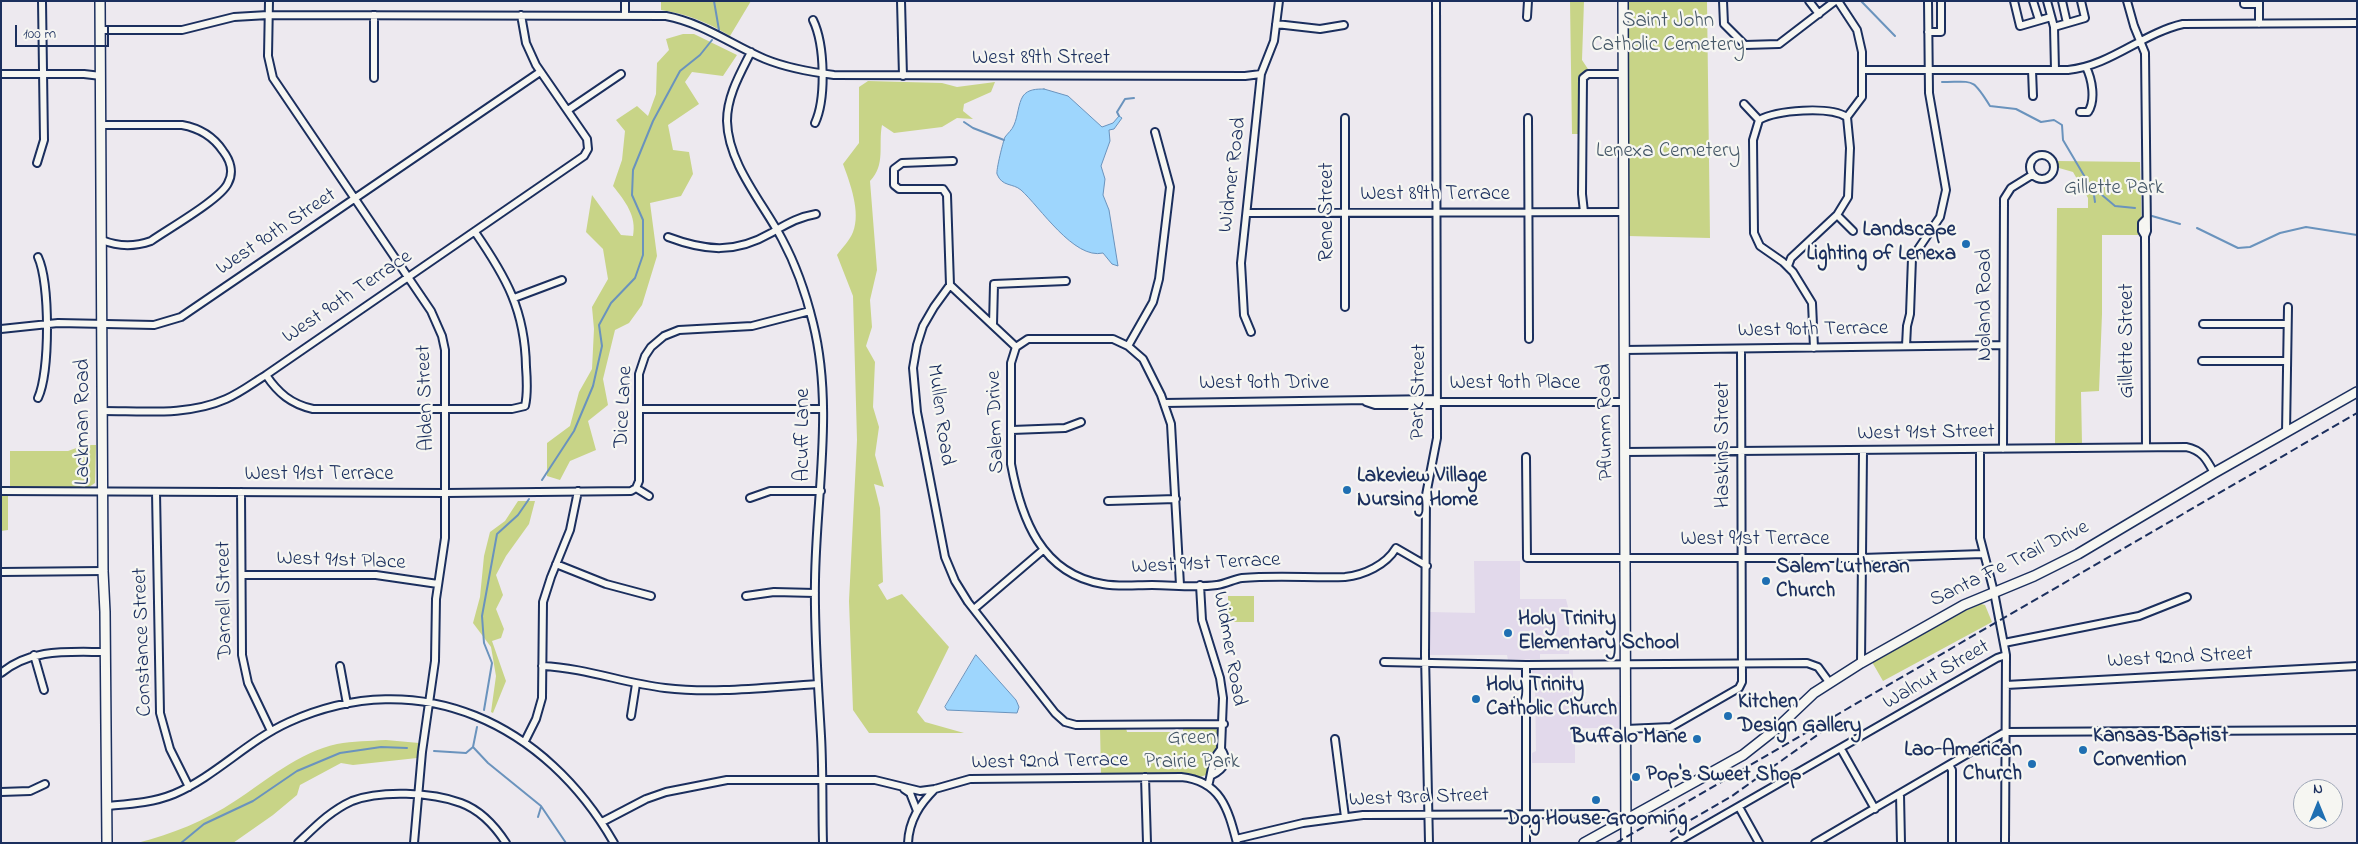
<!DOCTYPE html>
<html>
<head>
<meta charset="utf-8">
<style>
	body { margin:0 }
	#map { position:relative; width:2358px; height:844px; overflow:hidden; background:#ede9ef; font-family:"Indie Flower",sans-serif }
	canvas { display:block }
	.frame { position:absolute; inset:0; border:2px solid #1b2f5e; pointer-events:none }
	.north { position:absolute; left:2293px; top:779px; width:50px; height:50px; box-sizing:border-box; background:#f6f6f2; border:1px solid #9ea6b7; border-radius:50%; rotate:0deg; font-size:14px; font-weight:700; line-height:20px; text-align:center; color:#1b2f5e }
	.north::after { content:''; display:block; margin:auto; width:18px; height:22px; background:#1f6fb2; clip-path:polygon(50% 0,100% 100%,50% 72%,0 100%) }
	.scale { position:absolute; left:15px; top:25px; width:94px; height:22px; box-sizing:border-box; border:2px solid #1b2f5e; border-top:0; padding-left:6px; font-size:15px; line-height:18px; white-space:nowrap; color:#1b2f5e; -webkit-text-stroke:4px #f6f6f2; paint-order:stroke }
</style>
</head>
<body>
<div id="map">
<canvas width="2358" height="844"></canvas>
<div class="frame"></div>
<div class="north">N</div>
<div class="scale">100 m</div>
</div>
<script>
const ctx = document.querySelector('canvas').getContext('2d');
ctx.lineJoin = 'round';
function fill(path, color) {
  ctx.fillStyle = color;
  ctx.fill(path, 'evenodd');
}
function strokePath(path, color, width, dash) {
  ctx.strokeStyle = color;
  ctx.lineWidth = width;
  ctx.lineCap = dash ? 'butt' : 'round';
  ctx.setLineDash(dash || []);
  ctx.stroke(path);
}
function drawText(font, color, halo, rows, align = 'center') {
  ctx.font = font + ' "Indie Flower",sans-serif';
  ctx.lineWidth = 4.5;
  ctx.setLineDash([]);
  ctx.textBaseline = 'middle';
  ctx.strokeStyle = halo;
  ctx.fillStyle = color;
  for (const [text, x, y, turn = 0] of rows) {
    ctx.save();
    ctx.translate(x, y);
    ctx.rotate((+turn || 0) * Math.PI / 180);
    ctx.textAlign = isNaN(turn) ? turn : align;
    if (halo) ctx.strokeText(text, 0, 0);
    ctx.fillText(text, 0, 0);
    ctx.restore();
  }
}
const built = new Path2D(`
	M1474 561H1520V599H1566L1569 611V654H1540V659L1508 660 1507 655H1430V612L1475 613Z
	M1532 670H1573V702H1619V730L1604 728H1575V763H1532V753L1536 751 1535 687 1532 688Z`);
const green = new Path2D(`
	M661 1H751L730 36C707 22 687 14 661 10Z
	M1570 1H1584L1582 60 1588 69 1578 78V134H1572Z
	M1629 1H1707L1710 238 1628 236Z
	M683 34H694L737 55 723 76 692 72 685 82 699 104 668 125 673 150 689 152 693 174 681 196 650 203 657 256 642 305 629 323 615 330 603 379 608 405 588 421 596 450 570 461 560 480 547 476V443L570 426 579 392 592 369 594 329 592 307 608 279 603 249 586 232 592 195 621 235 633 236C637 216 625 201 613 186L622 160 625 131 616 120 637 106 648 116 656 94 657 63 669 50 666 39Z
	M868 81 942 83 957 87 995 82 991 92 964 104 963 111 973 119 957 118 942 127 894 133 882 125C878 145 886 165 870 181L877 270 870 300 872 327 866 346 875 362 873 407 879 427 875 455 884 487 874 484 880 508 883 582 878 585 887 600 902 594 949 647 917 712 925 722 964 733H869L853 710 849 601 857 440 853 296 837 255C842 248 850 240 853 232 861 212 850 183 843 164L859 143V87Z
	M2057 161 2140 162 2142 235H2102V314L2099 391 2081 392 2082 444H2055L2057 208H2088V198L2073 172 2059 168Z
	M85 445H96L95 483 89 487H10V451H68Z
	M1 495H8V530L1 531Z
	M518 501H535L529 524 506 556 496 575 503 595 496 609 504 629 501 638 492 641 506 681 493 713 491 712 496 676 491 647 473 623 480 597 484 556 490 532 505 521Z
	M1228 596H1254V622H1228Z
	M1981 604 1985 605 1992 622 1883 681 1872 662 1958 614Z
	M1183 727H1213L1217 730 1218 747 1206 775 1200 777 1182 773 1101 774 1100 728H1126L1127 732H1183Z
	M386 740 419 743 417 758 353 765 341 763 300 785 297 795 273 815 233 843H137C172 834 205 821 235 801 266 781 299 752 337 744 353 741 370 741 386 740Z`);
const water = new Path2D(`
	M1044 89 1068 96 1102 127 1113 123 1119 116 1122 118 1114 129 1109 130 1110 141 1101 166 1105 179 1103 195 1109 210 1118 266 1112 264 1103 253C1074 260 1040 207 1021 190 1013 183 1002 187 997 174 996 170 1003 142 1005 137 1008 133 1012 130 1014 125 1018 116 1018 104 1023 96 1028 89 1037 89 1044 89Z
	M976 655 1016 700 1019 707 1017 713 947 710 945 707Z`);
const stream = new Path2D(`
	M714 1 719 30
	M1861 1 1895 36
	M1942 82C1974 82 1972 77 1990 106L2016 109 2041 122 2054 120 2062 125 2063 140 2089 184 2115 206 2135 208
	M1119 116 1117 112 1125 99 1134 98
	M964 122 973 128 1004 140
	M2093 188 2095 202
	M2152 216 2180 224
	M2197 228 2238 248 2250 247 2280 233 2306 227 2357 235
	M542 480 574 431 593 386 602 346 599 325 611 303 635 278 643 255V220L632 195 633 170 653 121 680 71 700 55 712 40
	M484 710 492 663 484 643 482 616 497 534 518 515 529 499
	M473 747 488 763 541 806 566 843
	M434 751 466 753 473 747 477 727
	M538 817 541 807
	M181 843 204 824 253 801 297 771 340 753 381 747 407 748`);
const minor = new Path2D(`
	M269 1 268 56 273 78 431 311 442 336 445 350V538L436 599 435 661 422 752 414 843
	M901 1 903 76
	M1723 1 1724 24 1745 45 1779 44 1835 1
	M1809 1 1819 14
	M1838 1 1857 30 1862 52V97L1847 117
	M2014 1 2020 26 2051 17
	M2033 1 2039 20
	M2047 1 2054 27 2055 70
	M2062 1 2067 23
	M2127 1 2134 26 2145 53 2147 231 2145 236 2146 447
	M2244 1V4H2259
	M374 15V78
	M625 15V1
	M1527 17 1528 1
	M813 20C825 45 826 99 815 123
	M1276 24 1320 29 1344 25
	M2259 24V1
	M2054 27 2085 18 2081 1
	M101 30H182L234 17 268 15 666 16C703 23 732 45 765 59 787 68 810 72 834 75L1245 76 1261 74
	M1928 32H1941V1
	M751 52C740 74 727 96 727 121 728 164 763 203 782 239 796 265 806 294 813 323 834 407 816 496 815 581 814 633 818 684 821 736 823 772 822 807 823 843
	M1863 70H2068C2110 66 2143 33 2183 24L2357 23
	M2032 70 2033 96
	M1 74H84L101 76
	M1744 104 1759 120
	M568 110 621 74
	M2080 112H2088C2096 100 2092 79 2086 67
	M1345 118V307
	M1528 118 1529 339
	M1759 120 1753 140 1754 233 1760 246 1783 262 1793 272 1812 303 1814 348
	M1759 120C1777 110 1829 106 1847 117
	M101 125H182C199 128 213 136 223 151 230 160 234 172 228 183 221 199 168 229 151 241 134 247 119 247 102 240
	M2030 167a12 12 0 1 1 24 0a12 12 0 1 1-24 0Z
	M37 163 44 140 42 1
	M1584 212 1582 194 1583 78 1588 74H1623
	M1247 213 1623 212
	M1837 215 1853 231
	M2145 220 2142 223V231L2145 236
	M668 237C705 251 735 254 771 233 787 224 798 217 816 214
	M38 257C50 283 50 372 38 398
	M1788 266 1791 258 1837 215 1848 197 1850 148 1847 117
	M950 285 947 195 943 189H899L894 185V169L902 163 953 161
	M514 298 562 280
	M2203 324H2286
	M993 325 994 284 1066 281
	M1 329 58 323 154 325 181 317 540 72
	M1251 332 1244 315 1241 263 1261 74 1274 41 1279 1
	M1128 346 1153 302 1159 279 1170 187 1155 132
	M1906 346 1907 326 1910 314 1912 258 1940 217 1946 190 1929 93 1928 1
	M1016 347 950 285 934 307 923 326 917 345 913 368 917 412 945 557 955 581 968 602 1055 713 1065 722 1076 725 1224 724
	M1016 347 1011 363V464C1021 518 1041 574 1103 584 1119 587 1136 585 1152 585 1173 585 1196 588 1217 585 1226 584 1234 579 1242 578 1276 575 1311 578 1345 577 1364 575 1386 565 1396 548L1427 566
	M1016 347 1028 339H1113L1128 346 1143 359 1161 395 1171 424 1180 585
	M1624 350 2003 345
	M2202 361H2286
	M266 375C278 393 291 404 313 409H512L525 406C528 393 527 380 526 367 525 310 506 277 475 232
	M1366 402 1375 405H1437
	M1437 402H1623
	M1164 403 1437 399
	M639 409H821
	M103 411C143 411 188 416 226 399 240 393 253 383 266 375L584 156 588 149 587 139 536 65 526 43 521 15
	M1012 430 1065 428 1081 422
	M2286 433 2288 307
	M1980 449V538L1994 592 2006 655 2005 843
	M2003 449 2004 199 2011 188 2032 175
	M1625 452 2186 447C2202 450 2207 460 2214 473
	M1526 457 1527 558H1862L1983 554
	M636 488 639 481V374L645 356 651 347 664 336 679 330 752 326 810 311
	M636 488 649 496
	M1 491 446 493 631 491 636 488
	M156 492 160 713 170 749 189 787
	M241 492 242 655 248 683 271 731
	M750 498 770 491H821
	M1108 501 1176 499
	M556 564 606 584 651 596
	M1 572 103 571
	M242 575H376L438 584
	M1200 585 1202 620 1220 678 1223 698 1221 749C1211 760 1212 773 1208 786
	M746 596 774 592 815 593
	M974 609 1043 550
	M2004 643 2139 616 2187 597
	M34 655 44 690
	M1384 662 1526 665 1807 663 1818 667 1829 682
	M1861 663 1863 451
	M1526 665V843
	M340 666 347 704
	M542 666C586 668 623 683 665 688 715 694 768 687 818 684
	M1 673C32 648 68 652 106 652
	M2006 685 2357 666
	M631 716 636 684
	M1626 729 1671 727 1739 688 1742 682 1741 349
	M1335 739 1345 817
	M525 741 536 719 542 698 543 602 551 577 570 530 578 491
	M1841 749 1875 809
	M1949 765 1952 770V843
	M1212 775C1224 769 1229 761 1221 749
	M1145 777 1147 843
	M904 789 910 793 917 811
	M1 792 30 791 45 784
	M1900 794 1901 843
	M107 806C129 804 152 803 174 794 216 776 247 741 289 722 420 663 546 724 614 843
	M1739 807 1759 843
	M602 822 646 799 666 792 727 780H875L920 791 935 789 970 779 1181 777C1221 781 1228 809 1237 843
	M1236 839 1303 823 1363 815 1606 814
	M298 843C315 827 330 811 352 801 380 790 432 792 461 803 480 810 495 826 506 843
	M908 843C909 820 920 804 935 789
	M1429 843 1425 655 1426 495 1437 438 1436 1
	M1675 843 1997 658 2006 655
	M1815 843 2005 732 2357 730`);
const secondary = new Path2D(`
	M100 1 103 571 105 612 107 843
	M1623 1 1626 843
	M1584 843 1743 755 1776 729 1814 693 1861 663 1964 605 2034 576 2078 554 2214 473 2357 392`);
const rail = new Path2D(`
	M1670 832 1732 796 1830 726
	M1616 843 2357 413`);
const markers = [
	[1966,244,5,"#1f6fb2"],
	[1347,490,5,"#1f6fb2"],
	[1766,581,5,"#1f6fb2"],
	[1508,633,5,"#1f6fb2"],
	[1476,699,5,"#1f6fb2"],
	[1728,716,5,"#1f6fb2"],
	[1697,739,5,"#1f6fb2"],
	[2083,750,5,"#1f6fb2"],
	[2032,764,5,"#1f6fb2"],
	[1636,777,5,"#1f6fb2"],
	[1596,800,5,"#1f6fb2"]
];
const parkNames = [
	["Saint John",1668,23],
	["Catholic Cemetery",1668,47],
	["Lenexa Cemetery",1668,153],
	["Gillette Park",2114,190],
	["Green",1192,740],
	["Prairie Park",1192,764]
];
const streetNames = [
	["West 89th Street",1041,60],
	["Widmer Road",1234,175,-83],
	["West 89th Terrace",1435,196],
	["Rene Street",1329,212,-90],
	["West 90th Street",277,233,-34],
	["West 90th Terrace",348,298,-34],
	["Noland Road",1987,305,-90],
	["West 90th Terrace",1813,331,-1],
	["Gillette Street",2129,341,-90],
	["West 90th Drive",1264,385],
	["West 90th Place",1515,385],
	["Park Street",1420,392,-89],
	["Alden Street",427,398,-92],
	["Dice Lane",625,407,-87],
	["Mullen Road",939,415,82],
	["Lackman Road",85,422,-90],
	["Salem Drive",997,422,-92],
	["Pflumm Road",1607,422,-91],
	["West 91st Street",1926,434,-1],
	["Acuff Lane",805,435,-90],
	["Haskins Street",1725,445,-90],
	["West 91st Terrace",319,476],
	["West 91st Terrace",1755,541],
	["West 91st Place",341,562,2],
	["West 91st Terrace",1206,565,-3],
	["Santa Fe Trail Drive",2010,565,-26],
	["Darnell Street",226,600,-91],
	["Constance Street",144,642,-92],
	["Widmer Road",1228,649,80],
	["West 92nd Street",2180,659,-3],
	["Walnut Street",1937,676,-30],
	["West 92nd Terrace",1050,763,-1],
	["West 93rd Street",1419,799,-2]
];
const poiNames = [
	["Landscape",1956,232,"right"],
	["Lighting of Lenexa",1956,256,"right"],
	["Lakeview Village",1357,478],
	["Nursing Home",1357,502],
	["Salem Lutheran",1776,569],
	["Church",1776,593],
	["Holy Trinity",1518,621],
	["Elementary School",1518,645],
	["Holy Trinity",1486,687],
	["Catholic Church",1486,711],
	["Kitchen",1738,704],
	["Design Gallery",1738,728],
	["Kansas Baptist",2093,738],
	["Convention",2093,762],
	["Buffalo Mane",1687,739,"right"],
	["Lao-American",2022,752,"right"],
	["Church",2022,776,"right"],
	["Pop's Sweet Shop",1646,777],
	["Dog House Grooming",1596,821,"center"]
];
fill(built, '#e2d9eb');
fill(green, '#c8d487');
fill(water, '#9ed6fd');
strokePath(water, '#6a93bd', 1);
strokePath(stream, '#6a93bd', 2);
strokePath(minor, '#1b2f5e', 10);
strokePath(secondary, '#1b2f5e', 12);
strokePath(minor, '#f6f6f2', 6);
strokePath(secondary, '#f6f6f2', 9);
strokePath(rail, '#1b2f5e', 2, [8, 4]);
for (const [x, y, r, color] of markers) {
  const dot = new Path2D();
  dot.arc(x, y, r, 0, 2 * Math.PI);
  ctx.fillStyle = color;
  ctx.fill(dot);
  strokePath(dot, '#f6f6f2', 2);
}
drawText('21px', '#465868', '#f6f6f2', parkNames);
drawText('21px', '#1b2f5e', '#f6f6f2', streetNames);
drawText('bold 21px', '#1b2f5e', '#f6f6f2', poiNames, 'left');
</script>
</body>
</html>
